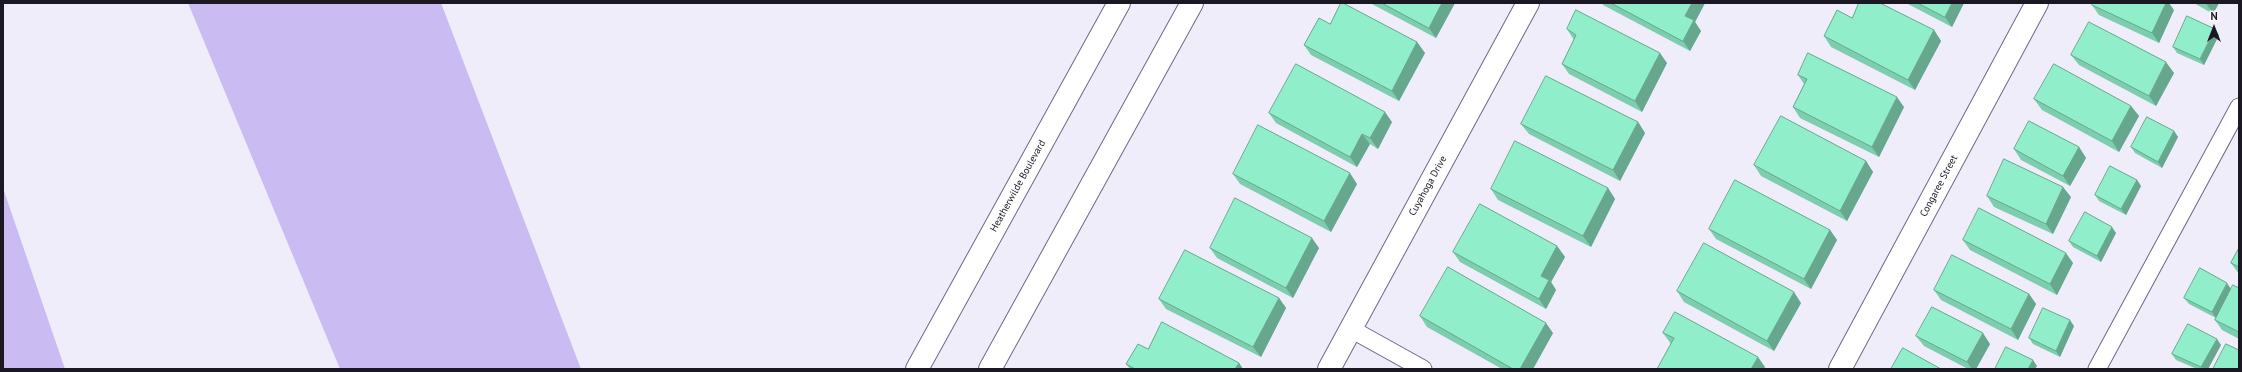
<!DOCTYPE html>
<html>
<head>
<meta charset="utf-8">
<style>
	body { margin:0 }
	#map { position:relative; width:2242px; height:372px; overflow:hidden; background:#f0edfb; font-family:"PT Sans",sans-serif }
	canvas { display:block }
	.frame { position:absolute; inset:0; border:4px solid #1b1824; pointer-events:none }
	.north { position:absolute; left:2194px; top:8px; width:40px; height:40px; -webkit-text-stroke:3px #fcfcfc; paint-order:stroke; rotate:0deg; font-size:11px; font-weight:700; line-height:16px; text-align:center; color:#1b1824 }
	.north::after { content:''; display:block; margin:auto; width:14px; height:18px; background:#1b1824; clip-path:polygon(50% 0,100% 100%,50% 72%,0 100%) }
</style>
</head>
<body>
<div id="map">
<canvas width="2242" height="372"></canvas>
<div class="frame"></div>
<div class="north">N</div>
</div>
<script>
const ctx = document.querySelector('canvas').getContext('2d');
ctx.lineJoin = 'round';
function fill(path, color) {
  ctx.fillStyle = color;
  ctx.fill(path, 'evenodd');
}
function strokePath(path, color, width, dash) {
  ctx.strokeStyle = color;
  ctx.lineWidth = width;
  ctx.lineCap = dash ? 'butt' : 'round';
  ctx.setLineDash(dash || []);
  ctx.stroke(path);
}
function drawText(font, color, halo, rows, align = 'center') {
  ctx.font = font + ' "PT Sans",sans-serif';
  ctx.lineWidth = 3;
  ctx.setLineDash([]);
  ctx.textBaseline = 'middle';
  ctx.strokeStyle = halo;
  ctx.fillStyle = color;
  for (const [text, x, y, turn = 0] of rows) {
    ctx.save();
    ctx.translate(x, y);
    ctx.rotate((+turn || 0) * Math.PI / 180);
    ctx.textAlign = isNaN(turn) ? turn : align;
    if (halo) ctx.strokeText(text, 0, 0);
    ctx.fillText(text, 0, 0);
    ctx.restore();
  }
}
const green = new Path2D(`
	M188 3H441L581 369H340Z
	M3 188 65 369H3Z`);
const lane = new Path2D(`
	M1351 329 1423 369
	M2097 369 2239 107`);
const street = new Path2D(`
	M1329 369 1528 3
	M1840 369 2037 3`);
const secondary = new Path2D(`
	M917 369 1119 3
	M990 369 1192 3`);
const wall = new Path2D(`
	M1370 3H1455L1436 38Z
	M1602 3H1705L1695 22 1701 31 1690 51 1603 5Z
	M1906 3H1964L1952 27Z
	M2194 3H2219L2213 14Z
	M2092 5 2174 10 2159 43 2099 15Z
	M1852 18 1934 30 1941 41 1915 90 1831 47 1824 36Z
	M1330 24 1417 42 1425 53 1399 101 1311 55 1304 45Z
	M1567 29 1667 63 1642 112 1569 74 1562 64 1574 40Z
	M2219 35 2204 65 2177 53 2173 47Z
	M2071 55 2174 73 2156 106 2079 65Z
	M1798 75 1904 107 1879 157 1800 118 1793 107 1804 84Z
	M2034 99 2131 106 2139 116 2119 152 2042 110Z
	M1269 113 1392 122 1378 149 1370 144 1357 167 1276 123Z
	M1638 122 1645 133 1620 181 1529 134 1521 124Z
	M2174 131 2178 137 2162 168 2135 153 2131 147Z
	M2079 147 2086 158 2070 186 2021 160 2014 149Z
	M1866 161 1873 172 1847 221 1761 176 1754 165Z
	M1233 174 1357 184 1331 232 1240 184Z
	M2137 180 2141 186 2126 215 2099 201 2095 195Z
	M1608 188 1615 199 1591 247 1498 200 1491 189Z
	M1987 196 2071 197 2053 234 1994 207Z
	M1709 229 1830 230 1837 240 1811 289 1716 239Z
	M2116 233 2101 262 2073 247 2069 241Z
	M1963 240 2073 263 2057 295 1970 250Z
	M1557 246 1565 257 1551 282 1556 290 1546 309 1460 262 1453 252Z
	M1210 248H1319L1293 298 1217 258Z
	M2239 248V274L2231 263Z
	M2239 288V339L2222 330 2215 320 2216 318 2189 304 2184 298 2231 289 2217 315Z
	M1934 290 2029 294 2036 304 2018 340 1941 300Z
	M1677 291 1801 303 1774 351 1684 302Z
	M1279 298 1286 308 1261 357 1166 309 1159 299Z
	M1420 316 1553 333 1533 369H1502L1427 327Z
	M2074 326 2060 357 2033 344 2029 338Z
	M1663 333 1765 367 1671 344Z
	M1916 336 1990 344 1976 369H1968L1924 346Z
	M2221 345 2208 369H2197L2176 360 2172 354Z
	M1239 363 1243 369H1130L1126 364Z`);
const shadedWall = new Path2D(`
	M1442 3H1455L1436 38 1429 28Z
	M1692 3H1705L1695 22 1701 31 1690 51 1683 41 1685 16Z
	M1952 3H1964L1952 27 1945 17Z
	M2166 3H2169L2174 10 2159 43 2152 33Z
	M2206 3H2219L2213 14Z
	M2215 29 2219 35 2204 65 2200 59Z
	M1934 30 1941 41 1915 90 1908 80Z
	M1417 42 1425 53 1399 101 1392 91Z
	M1660 53 1667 63 1642 112 1635 101Z
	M2166 62 2174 73 2156 106 2149 96Z
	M1897 97 1904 107 1879 157 1872 147Z
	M2131 106 2139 116 2119 152 2112 141Z
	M1385 112 1392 122 1378 149 1370 138Z
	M1638 122 1645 133 1620 181 1613 170Z
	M2174 131 2178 137 2162 168 2158 162Z
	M1362 134 1370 144 1357 167 1350 157Z
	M2079 147 2086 158 2070 186 2063 176Z
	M1866 161 1873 172 1847 221 1840 211Z
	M1350 173 1357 184 1331 232 1324 221Z
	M2137 180 2141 186 2126 215 2121 209Z
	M2063 187 2071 197 2053 234 2046 224Z
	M1608 188 1615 199 1591 247 1583 236Z
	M2112 227 2116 233 2101 262 2097 256Z
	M1830 230 1837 240 1811 289 1804 279Z
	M1312 238 1319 248 1293 298 1286 288Z
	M1557 246 1565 257 1551 282 1556 290 1546 309 1539 299 1541 276Z
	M2066 253 2073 263 2057 295 2050 284Z
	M2227 283 2231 289 2216 318 2212 312Z
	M1794 292 1801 303 1774 351 1767 341Z
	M2029 294 2036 304 2018 340 2011 329Z
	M1279 298 1286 308 1261 357 1253 347Z
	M2070 320 2074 326 2060 357 2056 351Z
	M1546 323 1553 333 1533 369H1520Z
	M1983 333 1990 344 1976 369H1972L1967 362Z
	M2217 339 2221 345 2208 369H2203L2201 367Z
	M1758 357 1765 367 1764 369H1751Z
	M2033 360 2037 366 2035 369H2028Z
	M1239 363 1243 369H1235Z`);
const building = new Path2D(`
	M1341 3H1343L1417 42 1392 91 1304 45 1319 18 1330 24Z
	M1382 3H1442L1429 28Z
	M1611 3H1692L1685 16 1694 20 1683 41Z
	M1859 3H1880L1934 30 1908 80 1824 36 1837 10 1852 18Z
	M1918 3H1952L1945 17Z
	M2093 3H2166L2152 33 2092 5Z
	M1576 10 1660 53 1635 101 1562 64 1576 35 1567 29Z
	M2187 16 2215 29 2200 59 2173 47Z
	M2089 22 2166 62 2149 96 2071 55Z
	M1808 53 1897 97 1872 147 1793 107 1807 79 1798 75Z
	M1296 64 1385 112 1370 138 1362 134 1350 157 1269 113Z
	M2054 64 2131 106 2112 141 2034 99Z
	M1546 76 1638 122 1613 170 1521 124Z
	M1781 116 1866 161 1840 211 1754 165Z
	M2147 117 2174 131 2158 162 2131 147Z
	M2029 121 2079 147 2063 176 2014 149Z
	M1258 125 1350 173 1324 221 1233 174Z
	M1515 141 1608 188 1583 236 1491 189Z
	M2004 159 2063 187 2046 224 1987 196Z
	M2110 166 2137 180 2121 209 2095 195Z
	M1735 180 1830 230 1804 279 1709 229Z
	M1235 198 1312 238 1286 288 1210 248Z
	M1480 204 1557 246 1541 276 1549 280 1539 299 1453 252Z
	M1979 208 2066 253 2050 284 1963 240Z
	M2085 212 2112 227 2097 256 2069 241Z
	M1704 243 1794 292 1767 341 1677 291Z
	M2239 248V267L2231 263Z
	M1185 250 1279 298 1253 347 1159 299Z
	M1952 255 2029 294 2011 329 1934 290Z
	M1448 267 1546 323 1520 369H1513L1420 316Z
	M2200 268 2227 283 2212 312 2184 298Z
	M2233 285 2239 288V332L2215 320Z
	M1932 307 1983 333 1967 362 1916 336Z
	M2043 308 2070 320 2056 351 2029 338Z
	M1675 312 1758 357 1751 369H1657L1674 338 1663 333Z
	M1162 322 1239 363 1235 369H1135L1126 364 1138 344 1148 349Z
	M2188 324 2217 339 2201 367 2172 354Z
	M2226 344 2239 350V369H2213Z
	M2006 347 2033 360 2028 369H1995Z
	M1903 348 1941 369H1891Z`);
const streetNames = [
	["Heatherwilde Boulevard",1018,186,-61],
	["Cuyahoga Drive",1428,186,-61],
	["Congaree Street",1939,186,-62]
];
fill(green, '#cabcf2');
strokePath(lane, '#6f6886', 19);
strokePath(street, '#6f6886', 24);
strokePath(secondary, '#6f6886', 24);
strokePath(lane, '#fff', 17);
strokePath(street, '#fff', 22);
strokePath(secondary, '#fff', 22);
fill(wall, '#7dcdaf');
fill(shadedWall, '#66a78e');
fill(building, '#91eecb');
strokePath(building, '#66a78e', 1);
drawText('10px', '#1b1824', '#fcfcfc', streetNames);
</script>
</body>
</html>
